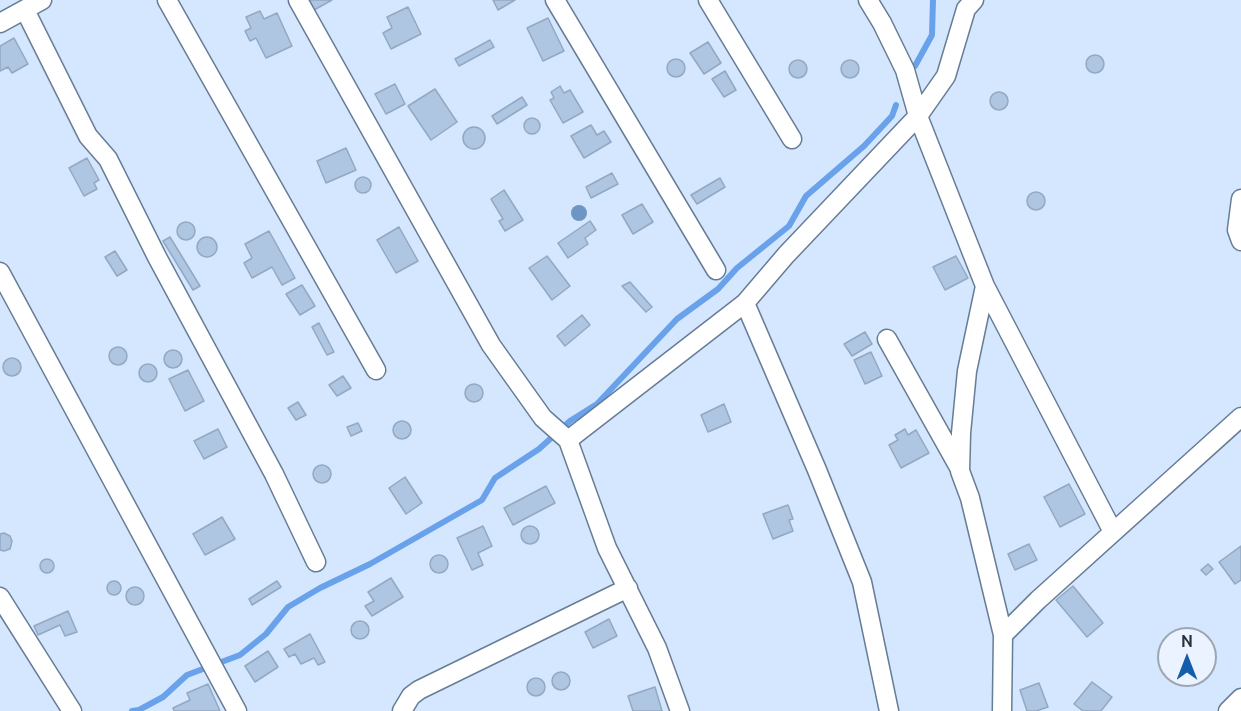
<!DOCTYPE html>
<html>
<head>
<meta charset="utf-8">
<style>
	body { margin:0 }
	#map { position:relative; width:1241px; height:711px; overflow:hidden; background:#d4e7fe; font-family:Ubuntu,sans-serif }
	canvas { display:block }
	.north { position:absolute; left:1157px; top:627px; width:60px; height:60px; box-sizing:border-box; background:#eaf3ff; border:2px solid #9da6b1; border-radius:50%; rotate:0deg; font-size:16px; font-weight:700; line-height:24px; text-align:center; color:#29323d }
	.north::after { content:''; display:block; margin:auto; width:21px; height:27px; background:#145cac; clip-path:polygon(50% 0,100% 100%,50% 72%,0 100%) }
</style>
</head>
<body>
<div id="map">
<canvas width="1241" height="711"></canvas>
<div class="north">N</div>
</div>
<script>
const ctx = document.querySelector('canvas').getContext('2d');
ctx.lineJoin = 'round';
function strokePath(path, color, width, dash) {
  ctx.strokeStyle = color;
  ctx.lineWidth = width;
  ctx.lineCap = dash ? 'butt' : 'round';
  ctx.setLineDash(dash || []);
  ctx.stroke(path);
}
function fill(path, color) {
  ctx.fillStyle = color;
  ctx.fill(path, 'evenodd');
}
const stream = new Path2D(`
	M915 66 932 35 933 0
	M132 711 139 710 163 697 187 675 240 655 266 634 288 607 320 588 370 564 482 500 495 478 539 449 570 421 597 404 677 319 718 289 737 268 789 226 806 196 864 146 892 116 896 105`);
const building = new Path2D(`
	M308 0H332L314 10Z
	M493 0H515L498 10Z
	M408 7 421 34 391 49 383 33 392 28 387 17Z
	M260 11 264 19 277 13 292 46 266 58 256 38 250 41 245 31 251 28 246 17Z
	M548 18 564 51 543 61 527 28Z
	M14 38 28 64 12 73 8 67 0 71V46Z
	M490 40 494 47 459 66 455 59Z
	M708 42 721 63 704 74 690 53Z
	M1086 64a9 9 0 1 1 18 0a9 9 0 1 1-18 0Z
	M667 68a9 9 0 1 1 18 0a9 9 0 1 1-18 0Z
	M841 69a9 9 0 1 1 18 0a9 9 0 1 1-18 0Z
	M789 69a9 9 0 1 1 18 0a9 9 0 1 1-18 0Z
	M725 71 736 90 724 97 712 79Z
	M395 84 405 104 386 114 375 94Z
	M560 86 564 93 570 90 583 112 563 123 550 100 554 98 551 92Z
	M435 89 457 122 431 140 408 106Z
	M990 101a9 9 0 1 1 18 0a9 9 0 1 1-18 0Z
	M522 97 527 105 497 124 492 116Z
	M524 126a8 8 0 1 1 16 0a8 8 0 1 1-16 0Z
	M591 125 597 135 604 131 611 142 584 158 571 136Z
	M463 138a11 11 0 1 1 22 0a11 11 0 1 1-22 0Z
	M346 148 356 170 326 183 317 161Z
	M87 158 99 180 94 183 97 189 84 196 69 168Z
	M612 173 618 184 591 198 586 187Z
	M355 185a8 8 0 1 1 16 0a8 8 0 1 1-16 0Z
	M720 178 725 187 697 204 691 195Z
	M504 190 523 220 505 231 499 221 503 219 491 199Z
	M1027 201a9 9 0 1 1 18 0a9 9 0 1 1-18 0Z
	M642 204 653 222 633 234 622 215Z
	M590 221 596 230 585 238 588 244 568 258 558 243Z
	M177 231a9 9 0 1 1 18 0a9 9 0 1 1-18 0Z
	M399 227 418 261 396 273 377 240Z
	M269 231 295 278 282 285 272 267 252 278 244 263 252 258 245 244Z
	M197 247a10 10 0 1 1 20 0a10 10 0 1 1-20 0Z
	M170 237 200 286 193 290 163 241Z
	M115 251 127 270 117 276 105 257Z
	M547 256 570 286 552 300 529 268Z
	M956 256 968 278 945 290 933 267Z
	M630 282 652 307 646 312 622 286Z
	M302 285 315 306 300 315 286 294Z
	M582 315 590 325 565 346 557 336Z
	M319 323 334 352 327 355 312 327Z
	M865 332 872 344 852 356 844 344Z
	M109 356a9 9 0 1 1 18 0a9 9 0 1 1-18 0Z
	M164 359a9 9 0 1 1 18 0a9 9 0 1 1-18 0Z
	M871 352 882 376 865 384 854 360Z
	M3 367a9 9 0 1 1 18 0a9 9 0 1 1-18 0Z
	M139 373a9 9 0 1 1 18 0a9 9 0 1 1-18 0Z
	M188 370 204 401 185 411 169 379Z
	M343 376 351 388 337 396 329 385Z
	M465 393a9 9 0 1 1 18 0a9 9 0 1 1-18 0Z
	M298 402 306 415 296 420 288 408Z
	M724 404 731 422 708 432 701 415Z
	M393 430a9 9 0 1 1 18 0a9 9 0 1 1-18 0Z
	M358 423 362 431 351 436 347 427Z
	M218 429 227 447 204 459 194 441Z
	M905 429 908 435 916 430 929 453 901 468 889 445 898 440 895 435Z
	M313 474a9 9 0 1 1 18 0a9 9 0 1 1-18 0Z
	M405 477 422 503 406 514 389 488Z
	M1069 484 1085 514 1060 527 1044 497Z
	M546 486 555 503 513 525 504 508Z
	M788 505 793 519 789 520 793 531 773 539 763 514Z
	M222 517 235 539 205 555 193 534Z
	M483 526 492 546 478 553 483 565 472 570 457 538Z
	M521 535a9 9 0 1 1 18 0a9 9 0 1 1-18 0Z
	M4 533 10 536 12 541 10 549 4 551 0 550V534Z
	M1029 544 1037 560 1015 570 1008 554Z
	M1241 546V580L1235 584 1219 562Z
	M430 564a9 9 0 1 1 18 0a9 9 0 1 1-18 0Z
	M40 566a7 7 0 1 1 14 0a7 7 0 1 1-14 0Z
	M1208 564 1213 569 1206 575 1201 570Z
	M391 578 403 597 372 616 365 606 374 601 368 592Z
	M107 588a7 7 0 1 1 14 0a7 7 0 1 1-14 0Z
	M277 581 281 587 252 605 249 599Z
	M1073 586 1103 623 1087 637 1056 600Z
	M126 596a9 9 0 1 1 18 0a9 9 0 1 1-18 0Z
	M68 611 77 632 65 636 60 625 38 635 34 626Z
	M609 619 617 636 593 648 585 632Z
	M351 630a9 9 0 1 1 18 0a9 9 0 1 1-18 0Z
	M310 634 325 662 318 665 314 658 301 664 295 654 289 657 284 649Z
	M268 651 278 667 255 682 245 666Z
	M552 681a9 9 0 1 1 18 0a9 9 0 1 1-18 0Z
	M527 687a9 9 0 1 1 18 0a9 9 0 1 1-18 0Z
	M1092 682 1112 697 1101 711H1083L1074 704Z
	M1039 683 1048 707 1036 711H1027L1020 690Z
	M208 684 220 711H174L173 708 190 700 187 693Z
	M655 687 662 711H633L628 696Z`);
const minor = new Path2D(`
	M167 0 376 370
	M298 0 491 345 543 418 568 440 607 548 657 648 680 711
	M555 0 716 270
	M708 0 792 139
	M868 0 882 23 905 70 918 116 985 286 1113 532
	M25 10 88 136 108 159 157 257 274 474 316 562
	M0 23 42 0
	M1241 199 1237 230 1241 241
	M0 272 237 711
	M985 286 967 371 961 433 960 471 970 498 1003 635 1002 711
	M745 303 817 470 862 582 889 711
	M887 339 960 469
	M568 440 745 303 786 255 918 116 946 76 966 9 974 0
	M0 597 72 711
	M1003 635 1038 600 1241 417
	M402 711 411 696 419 690 628 588
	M1228 711 1241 698`);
const trees = [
	[579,213]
];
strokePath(stream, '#69a2ea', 6);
fill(building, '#afc6e2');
strokePath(building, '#92a8c3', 1.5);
strokePath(minor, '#677c96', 21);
strokePath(minor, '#fff', 18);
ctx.fillStyle = '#6e96c4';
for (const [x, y] of trees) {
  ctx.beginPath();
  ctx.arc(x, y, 8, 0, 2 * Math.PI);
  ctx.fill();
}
</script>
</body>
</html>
